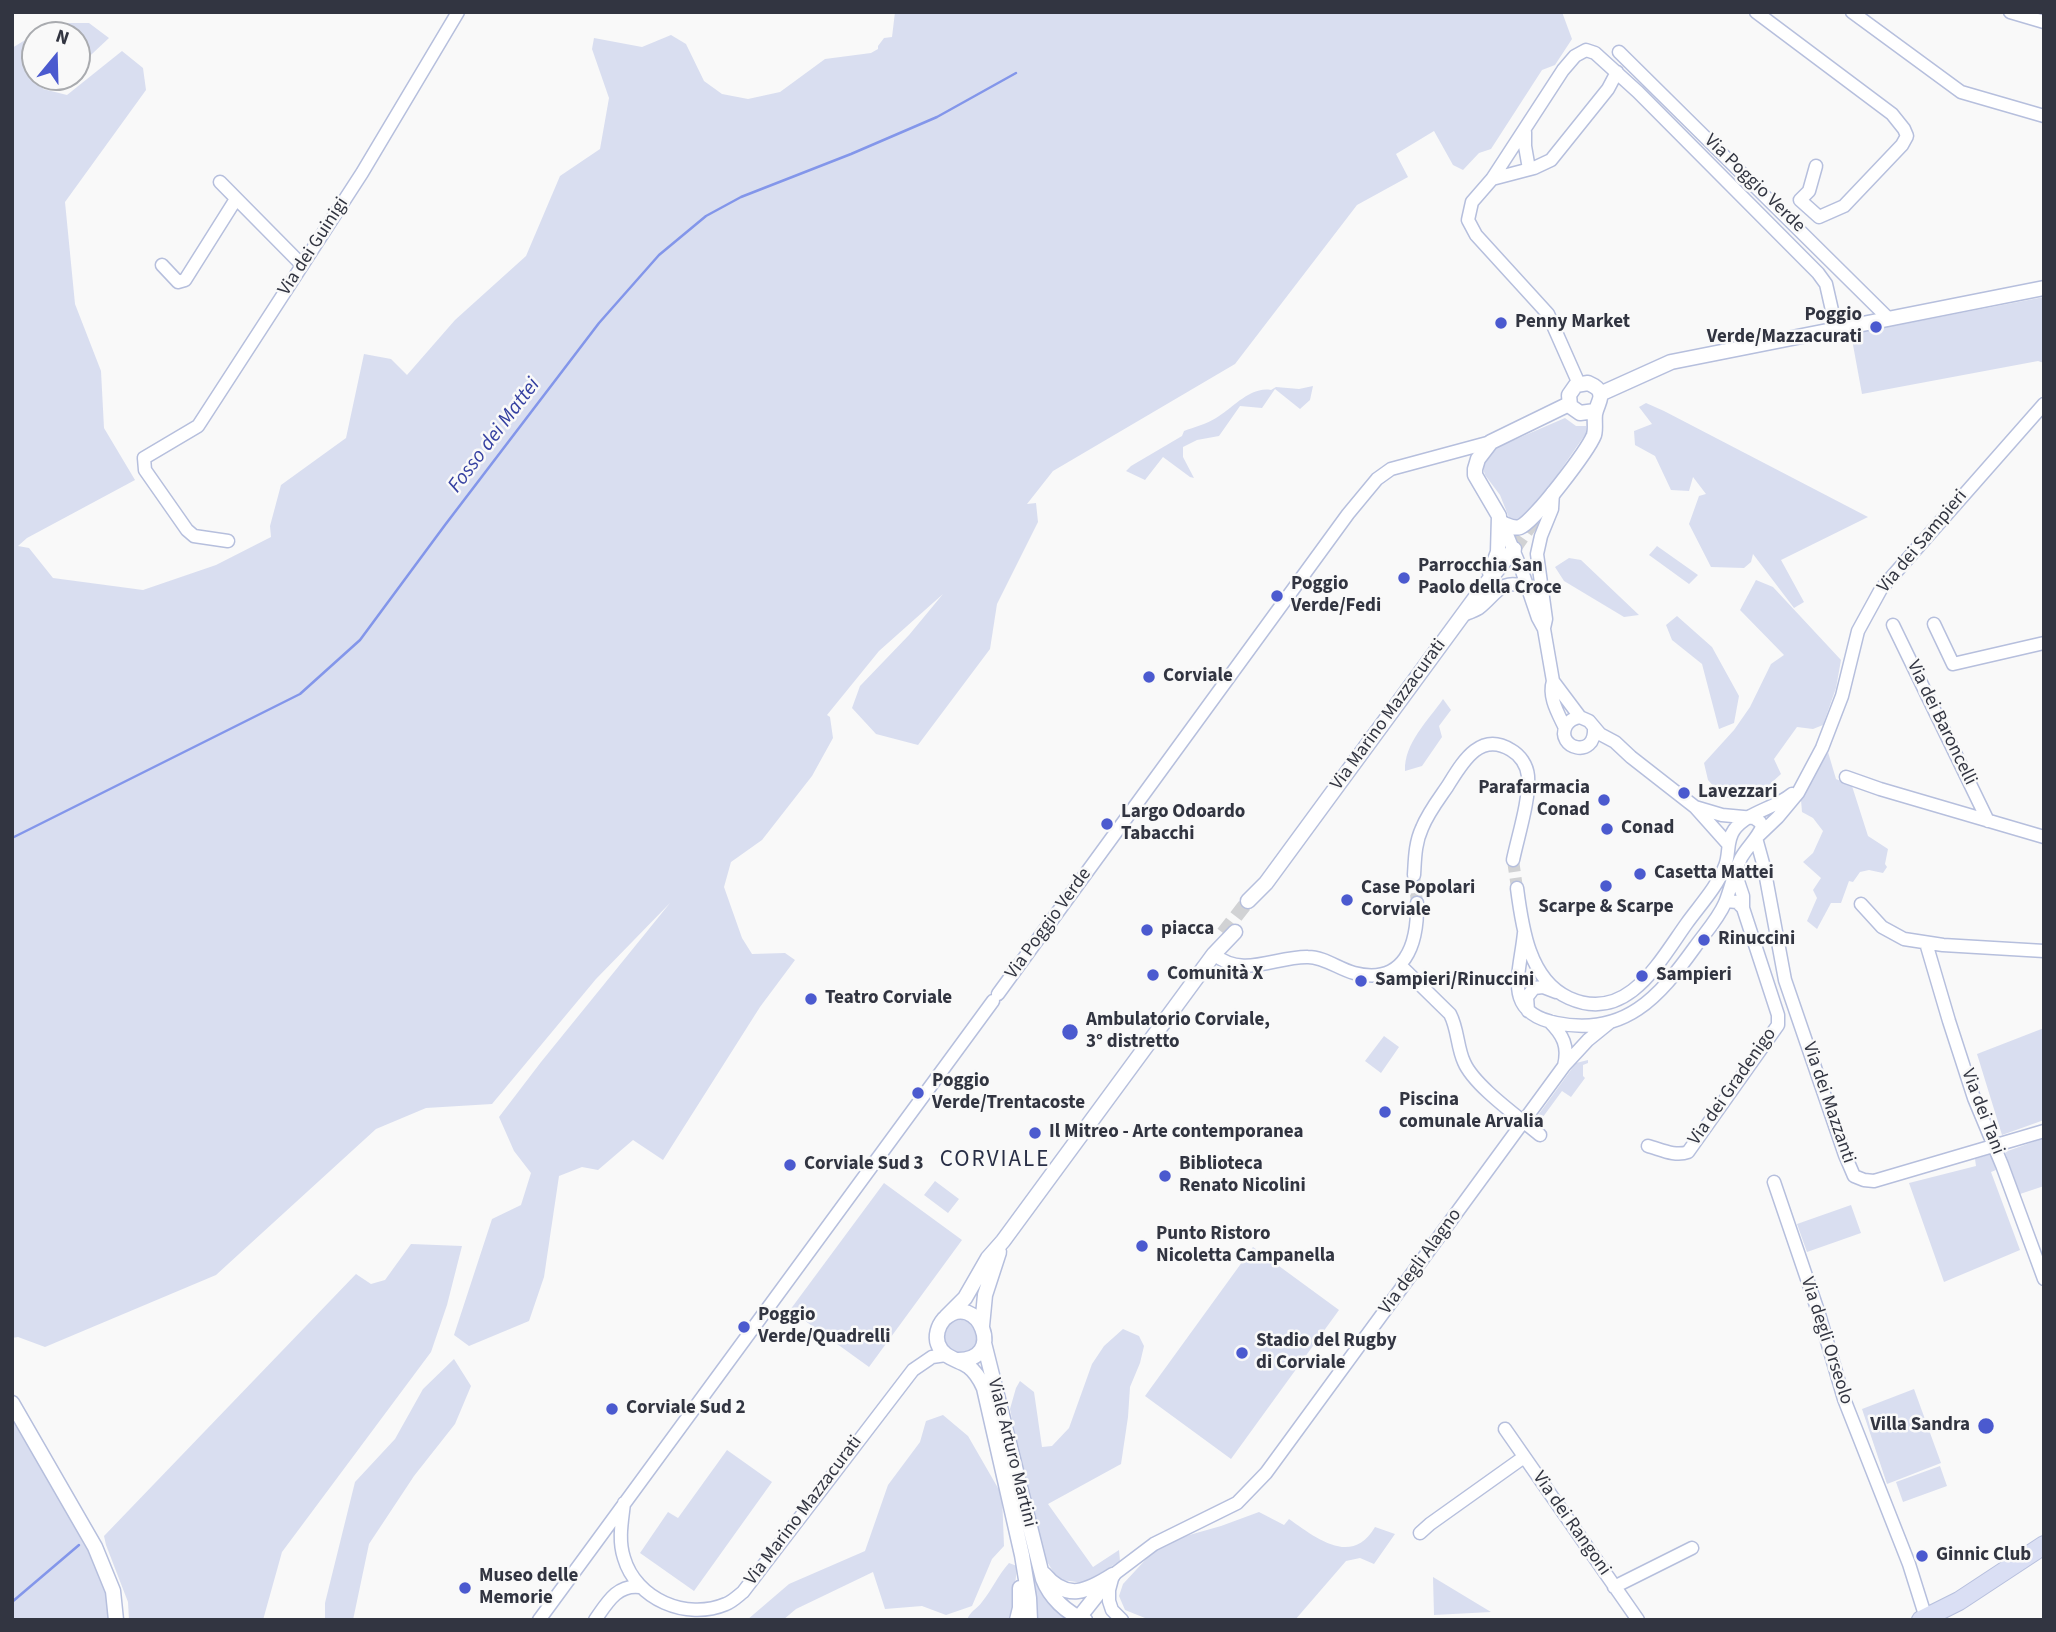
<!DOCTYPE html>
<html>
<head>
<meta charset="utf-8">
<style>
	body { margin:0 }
	#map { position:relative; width:2056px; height:1632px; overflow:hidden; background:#f9f9f9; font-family:"Source Sans 3",sans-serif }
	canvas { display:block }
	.frame { position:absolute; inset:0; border:14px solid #323541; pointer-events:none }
	.north { position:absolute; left:21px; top:21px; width:70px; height:70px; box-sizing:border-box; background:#f9f9f9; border:2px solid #a9abaf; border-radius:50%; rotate:19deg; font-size:19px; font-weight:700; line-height:28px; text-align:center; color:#323541 }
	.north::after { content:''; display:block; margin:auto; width:24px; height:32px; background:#4b5acf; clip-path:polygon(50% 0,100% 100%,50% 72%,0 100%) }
</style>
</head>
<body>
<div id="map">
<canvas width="2056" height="1632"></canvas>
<div class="frame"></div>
<div class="north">N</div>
</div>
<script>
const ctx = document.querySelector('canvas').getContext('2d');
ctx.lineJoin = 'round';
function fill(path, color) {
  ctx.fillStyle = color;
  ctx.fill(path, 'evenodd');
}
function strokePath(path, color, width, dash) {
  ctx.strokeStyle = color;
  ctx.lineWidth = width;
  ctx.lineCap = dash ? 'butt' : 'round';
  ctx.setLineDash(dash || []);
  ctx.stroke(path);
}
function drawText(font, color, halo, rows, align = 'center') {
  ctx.font = font + ' "Source Sans 3",sans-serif';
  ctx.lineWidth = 5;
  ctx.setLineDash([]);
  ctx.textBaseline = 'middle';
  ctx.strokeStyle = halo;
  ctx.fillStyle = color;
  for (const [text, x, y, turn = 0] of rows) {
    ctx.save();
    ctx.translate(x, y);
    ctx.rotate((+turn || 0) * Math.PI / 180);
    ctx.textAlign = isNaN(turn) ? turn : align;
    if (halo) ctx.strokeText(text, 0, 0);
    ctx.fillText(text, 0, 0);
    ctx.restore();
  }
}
const green = new Path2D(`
	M895 12H1562L1572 39 1555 65 1542 70 1491 149 1479 153 1463 170 1453 165 1434 131 1396 154 1408 177 1357 205 1235 364 1053 471 1027 504 1036 503 1038 522 997 604 990 649 918 745 876 734 852 708 860 686 909 635 943 594 879 651 827 715 830 717 833 738 812 776 762 840 731 862 724 887 742 938 752 954 785 953 795 960 760 1007 663 1160 633 1140 598 1170 582 1167 559 1176 544 1277 529 1321 469 1346 454 1335 492 1219 521 1205 531 1173 514 1151 499 1117 541 1062 670 903 596 979 492 1104 426 1108 376 1129 216 1275 45 1347 18 1337 12 1338V48L45 28 69 23H89L109 38 77 68V35H35V77H42L43 89 67 95 122 51 143 68 146 90 65 202 75 304 101 371 104 428 135 480 27 538 18 546 29 548 53 578 143 590 216 565 271 537 270 526 281 485 346 438 364 354 391 359 407 375 455 320 526 256 560 176 600 149 609 98 592 49 594 38 642 47 671 35 686 44 704 81 722 94 748 99 780 92 825 59 871 53 878 49V46L884 38 892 37Z
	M2044 297V363L2038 361 1862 394 1851 334Z
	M1313 386 1310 400 1300 409 1275 389 1262 408 1240 406 1219 436 1197 440 1183 447V457L1194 478 1190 477 1163 457 1145 480 1126 471 1131 466 1182 436 1184 431C1194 427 1207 424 1216 418 1232 409 1250 386 1271 390L1276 387 1299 389Z
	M1646 403 1664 411 1868 517 1781 560 1804 602 1794 608 1753 554 1751 562 1744 568 1711 567 1689 524 1699 496 1706 494 1693 477 1689 491 1671 490 1655 456 1635 445 1634 431 1652 424 1639 407Z
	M1565 418 1576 426H1586L1587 432 1528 517 1524 522 1510 520 1500 495 1485 475 1483 468 1485 460 1493 449Z
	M1657 546 1698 575 1689 584 1649 555Z
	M1569 558 1581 560 1639 615 1624 617 1564 581 1555 567Z
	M1756 580 1773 587 1841 660 1836 688 1823 725 1813 729 1797 727 1774 759 1781 774 1757 796 1724 798 1708 780 1704 763 1734 730 1750 707 1771 664 1784 655 1740 610Z
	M1677 616 1712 647 1739 696 1734 723 1719 729 1702 664 1672 640 1666 625Z
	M1443 699 1451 710 1439 726 1442 737 1422 766 1405 771C1404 743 1428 721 1443 699Z
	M1828 752 1836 779 1852 786 1868 836 1888 849 1885 864 1887 867 1883 873 1869 870 1860 872 1853 882 1849 881 1841 903H1831L1817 929 1807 921 1817 898 1813 890 1821 878 1803 862 1813 853 1823 831 1813 818 1802 812 1801 800Z
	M2044 1028V1120L2002 1135 1977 1054Z
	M1384 1036 1399 1047 1381 1073 1365 1061Z
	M1588 1060V1063L1583 1065V1076L1585 1078 1571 1097 1562 1091 1540 1121 1536 1118 1576 1063Z
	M2044 1138V1186L2020 1194 2005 1152Z
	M1991 1154 1996 1170 1991 1172 2020 1250 1944 1282 1909 1183 1976 1166 1975 1159Z
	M935 1181 959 1199 948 1213 924 1195Z
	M884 1183 962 1240 869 1367 790 1310Z
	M1851 1205 1861 1233 1807 1252 1797 1224Z
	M411 1244 462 1246 447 1305 431 1352 282 1552 263 1620H129L128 1602 106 1545 104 1536 356 1274 371 1284 385 1280Z
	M1253 1247 1339 1310 1231 1459 1145 1396Z
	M944 1337a17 17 0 1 1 34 0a17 17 0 1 1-34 0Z
	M1123 1329 1139 1336 1144 1346 1140 1363 1130 1387 1128 1417 1121 1464 1048 1504 1093 1567 1119 1550 1120 1561 1084 1583 1062 1580 1054 1573 1046 1560 1030 1508 1010 1409 1016 1388 1020 1381 1034 1392 1042 1447 1052 1446 1069 1428 1092 1364 1104 1346Z
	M454 1359 471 1386 455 1424 414 1476 369 1544 353 1620H325V1603L355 1482 395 1439 423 1389Z
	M1914 1389 1941 1463 1887 1484 1862 1409Z
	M943 1415 968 1436 1002 1495 1004 1546 992 1559 972 1606 946 1615 922 1606 885 1609 873 1572 796 1609 783 1620H747L789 1584 865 1551 888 1485 920 1442 926 1421Z
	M12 1416 94 1558 111 1605V1620H12Z
	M727 1450 772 1482 694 1591 640 1553 668 1512 678 1518Z
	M1940 1466 1947 1486 1903 1502 1896 1482Z
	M1259 1512 1284 1525 1289 1519C1316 1538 1352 1567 1375 1527L1395 1534 1374 1564 1360 1558 1346 1561 1295 1620H1159L1145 1618 1125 1610 1119 1596 1123 1584 1161 1543 1221 1526Z
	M1009 1563 1017 1566 1013 1606 1008 1620H967C970 1611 977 1609 982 1602 992 1590 998 1575 1009 1563Z
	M1034 1575 1063 1614 1066 1620H1034L1032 1576Z
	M1433 1577 1491 1612 1434 1615Z`);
const stream = new Path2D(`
	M12 838 300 694 360 640 445 525 599 323 659 255 706 216 741 197 851 154 937 117 1016 73
	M12 1602 79 1545`);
const minorTunnel = new Path2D(`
	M1513 860 1517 888
	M1414 875 1417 903`);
const tertiaryTunnel = new Path2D(`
	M1514 549 1537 516
	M1223 933 1248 901`);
const minor = new Path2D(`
	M1756 12 1892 114 1904 129 1907 136 1902 145 1844 206 1819 217 1800 200 1809 191 1816 166
	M1852 12 1961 92 2044 116
	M2010 12 2044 22
	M1619 52 1888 318
	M1525 132V146L1529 169
	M1492 179 1534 168 1551 160 1608 89 1617 72
	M220 182 302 265
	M162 265 178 282 185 280 236 199
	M1579 384 1548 314 1476 235 1468 220 1472 202 1492 179 1563 70 1575 56 1586 50 1595 53 1638 92 1818 273 1826 284 1836 328
	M1501 520 1522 571 1538 618 1544 629 1553 681C1548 697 1558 713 1565 728
	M228 541 194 536 187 530 145 470 144 458 198 426 362 173 458 12
	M1463 615C1468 613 1474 611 1479 608 1496 595 1502 576 1527 588
	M1934 624 1953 664 2044 643
	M1893 625 1988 821
	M1544 628 1546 619 1537 554 1541 536 1552 509 1553 492
	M1553 681 1580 717 1589 721 1600 734 1615 742 1631 757 1695 807 1728 844
	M1580 717C1574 718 1569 720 1566 726 1555 748 1596 760 1594 728
	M1846 777 1880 789 2044 837
	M1756 838 1764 867 1785 980 1845 1155 1854 1176 1864 1180 1874 1181 2044 1131
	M1756 838 1778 817 1798 793 1822 748 1842 696 1858 631 1881 589 2044 404
	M1414 875C1415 859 1415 843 1422 828 1428 813 1438 800 1447 787 1461 765 1479 730 1511 750 1520 755 1527 765 1528 776 1530 799 1518 836 1513 860
	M1517 888C1522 927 1529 980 1569 998 1627 1024 1659 962 1687 923 1700 905 1717 887 1725 866 1730 854 1726 841 1734 830 1747 812 1774 809 1792 794
	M1726 901 1737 902 1743 908V896L1735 872
	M1861 904 1882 927 1904 939 1943 945 2044 951
	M1524 933C1520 974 1502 1012 1556 1023 1625 1037 1659 997 1695 947 1705 933 1718 919 1725 903 1731 888 1734 872 1741 858 1747 847 1757 839 1762 827L1760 822 1754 818 1722 815 1695 807
	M1926 943 1949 1021 1974 1098 2002 1165 2044 1279
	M1214 954C1242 979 1276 956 1308 957 1324 957 1339 969 1354 973 1405 986 1418 944 1417 903
	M1400 965 1450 1014C1458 1029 1457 1047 1464 1062 1474 1086 1520 1118 1540 1135
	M998 994 1348 514 1377 479 1391 469 1491 442
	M1528 1011 1527 997 1534 988 1543 987 1556 992
	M1549 1021C1563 1035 1569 1046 1564 1066
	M1648 1146C1660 1149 1675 1157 1688 1152L1778 1025V1015L1743 908
	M1774 1182 1819 1314 1844 1399 1909 1564 1926 1618
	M1505 1429 1638 1620
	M624 1503C622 1521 618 1540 624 1558 636 1599 686 1621 726 1604 732 1602 738 1596 743 1592L913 1370 932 1357 946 1355
	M1420 1533 1430 1524 1524 1457
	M1614 1587 1692 1548
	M539 1620 993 1001
	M595 1620C607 1603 617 1584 640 1587
	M1122 1620 1112 1610 1109 1601V1590L1113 1575 1154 1544 1237 1503 1266 1473 1564 1066 1588 1040 1609 1023`);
const tertiary = new Path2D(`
	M1600 394 1671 362 2044 288
	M1504 524C1509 526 1514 529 1520 527 1534 522 1588 450 1594 435 1596 428 1594 421 1595 414 1598 400 1609 392 1588 383L1576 385 1569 395 1570 406 1580 413 1595 411
	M1490 573 1498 552 1499 516 1475 475V469L1478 459 1491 442 1569 404
	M1248 901 1266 883 1481 590 1514 549
	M946 1317 965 1298 988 1258 1003 1241 1214 954 1235 932
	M982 1326 985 1295 999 1252
	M984 1343 1043 1579C1050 1597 1066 1613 1085 1620
	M956 1360C1009 1362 977 1288 944 1319 938 1326 935 1336 938 1344 943 1358 957 1359 968 1366 976 1372 980 1379 984 1388L1022 1555 1029 1598 1030 1620
	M12 1403 95 1547 113 1591 116 1620
	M1044 1574C1067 1602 1088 1591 1113 1575
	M1017 1620 1020 1608V1588
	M1077 1620 1104 1586`);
const secondary = new Path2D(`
	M1921 1620 1959 1601 2044 1545`);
const markers = [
	[1501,323,7,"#4b5acf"],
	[1876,327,7,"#4b5acf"],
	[1404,578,7,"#4b5acf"],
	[1277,596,7,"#4b5acf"],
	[1149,677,7,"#4b5acf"],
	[1684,793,7,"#4b5acf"],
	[1604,800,7,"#4b5acf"],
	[1107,824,7,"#4b5acf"],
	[1607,829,7,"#4b5acf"],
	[1640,874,7,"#4b5acf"],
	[1606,886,7,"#4b5acf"],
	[1347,900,7,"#4b5acf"],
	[1147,930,7,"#4b5acf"],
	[1704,940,7,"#4b5acf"],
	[1153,975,7,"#4b5acf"],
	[1642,976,7,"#4b5acf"],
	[1361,981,7,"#4b5acf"],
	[811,999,7,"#4b5acf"],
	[1070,1032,9,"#4b5acf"],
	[918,1093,7,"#4b5acf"],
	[1385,1112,7,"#4b5acf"],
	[1035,1133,7,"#4b5acf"],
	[790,1165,7,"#4b5acf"],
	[1165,1176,7,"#4b5acf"],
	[1142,1246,7,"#4b5acf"],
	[744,1327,7,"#4b5acf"],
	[1242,1353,7,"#4b5acf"],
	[612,1409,7,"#4b5acf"],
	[1986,1426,9,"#4b5acf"],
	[1922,1556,7,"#4b5acf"],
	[465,1588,7,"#4b5acf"]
];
const streetNames = [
	["Via Poggio Verde",1754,184,44],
	["Via dei Guinigi",314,247,-57],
	["Via dei Sampieri",1923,542,-50],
	["Via Marino Mazzacurati",1389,715,-54],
	["Via dei Baroncelli",1941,723,64],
	["Via Poggio Verde",1049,924,-54],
	["Via dei Gradenigo",1733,1087,-55],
	["Via dei Mazzanti",1828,1103,71],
	["Via dei Tani",1982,1112,69],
	["Via degli Alagno",1421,1262,-54],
	["Via degli Orseolo",1826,1341,72],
	["Viale Arturo Martini",1011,1453,76],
	["Via Marino Mazzacurati",804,1511,-53],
	["Via dei Rangoni",1571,1524,55]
];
const poiNames = [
	["Poggio",1862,316,"right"],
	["Verde/Mazzacurati",1862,338,"right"],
	["Penny Market",1515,323],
	["Parrocchia San",1418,567],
	["Paolo della Croce",1418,589],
	["Poggio",1291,585],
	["Verde/Fedi",1291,607],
	["Corviale",1163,677],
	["Parafarmacia",1590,789,"right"],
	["Conad",1590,811,"right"],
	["Lavezzari",1698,793],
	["Largo Odoardo",1121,813],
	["Tabacchi",1121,835],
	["Conad",1621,829],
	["Casetta Mattei",1654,874],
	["Case Popolari",1361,889],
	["Corviale",1361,911],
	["Scarpe & Scarpe",1606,908,"center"],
	["piacca",1161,930],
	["Rinuccini",1718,940],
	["Comunità X",1167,975],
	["Sampieri",1656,976],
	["Sampieri/Rinuccini",1375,981],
	["Teatro Corviale",825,999],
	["Ambulatorio Corviale,",1086,1021],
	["3° distretto",1086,1043],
	["Poggio",932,1082],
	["Verde/Trentacoste",932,1104],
	["Piscina",1399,1101],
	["comunale Arvalia",1399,1123],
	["Il Mitreo - Arte contemporanea",1049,1133],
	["Corviale Sud 3",804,1165],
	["Biblioteca",1179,1165],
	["Renato Nicolini",1179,1187],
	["Punto Ristoro",1156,1235],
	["Nicoletta Campanella",1156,1257],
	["Poggio",758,1316],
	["Verde/Quadrelli",758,1338],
	["Stadio del Rugby",1256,1342],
	["di Corviale",1256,1364],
	["Corviale Sud 2",626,1409],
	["Villa Sandra",1970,1426,"right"],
	["Ginnic Club",1936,1556],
	["Museo delle",479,1577],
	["Memorie",479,1599]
];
const waterNames = [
	["Fosso dei Mattei",495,436,-53]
];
const quarterNames = [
	["CORVIALE",995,1161]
];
fill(green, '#d9def0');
strokePath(stream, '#8396ea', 2.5);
strokePath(minorTunnel, '#d1d2d4', 12, [12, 6]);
strokePath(tertiaryTunnel, '#d1d2d4', 14, [14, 7]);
strokePath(minor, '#b6bfdd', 15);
strokePath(tertiary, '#b6bfdd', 17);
strokePath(secondary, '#b6bfdd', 20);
strokePath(minor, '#fff', 12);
strokePath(tertiary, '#fff', 14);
strokePath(secondary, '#dadff4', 18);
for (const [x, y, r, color] of markers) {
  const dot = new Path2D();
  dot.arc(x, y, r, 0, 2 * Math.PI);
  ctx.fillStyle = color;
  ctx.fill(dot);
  strokePath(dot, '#f9f9f9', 2.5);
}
drawText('19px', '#323541', '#f9f9f9', streetNames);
drawText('bold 19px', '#323541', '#f9f9f9', poiNames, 'left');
drawText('italic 21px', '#3540a1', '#f9f9f9', waterNames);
ctx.letterSpacing = '2px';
drawText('23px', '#282e46', '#f9f9f9', quarterNames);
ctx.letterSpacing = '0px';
</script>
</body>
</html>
